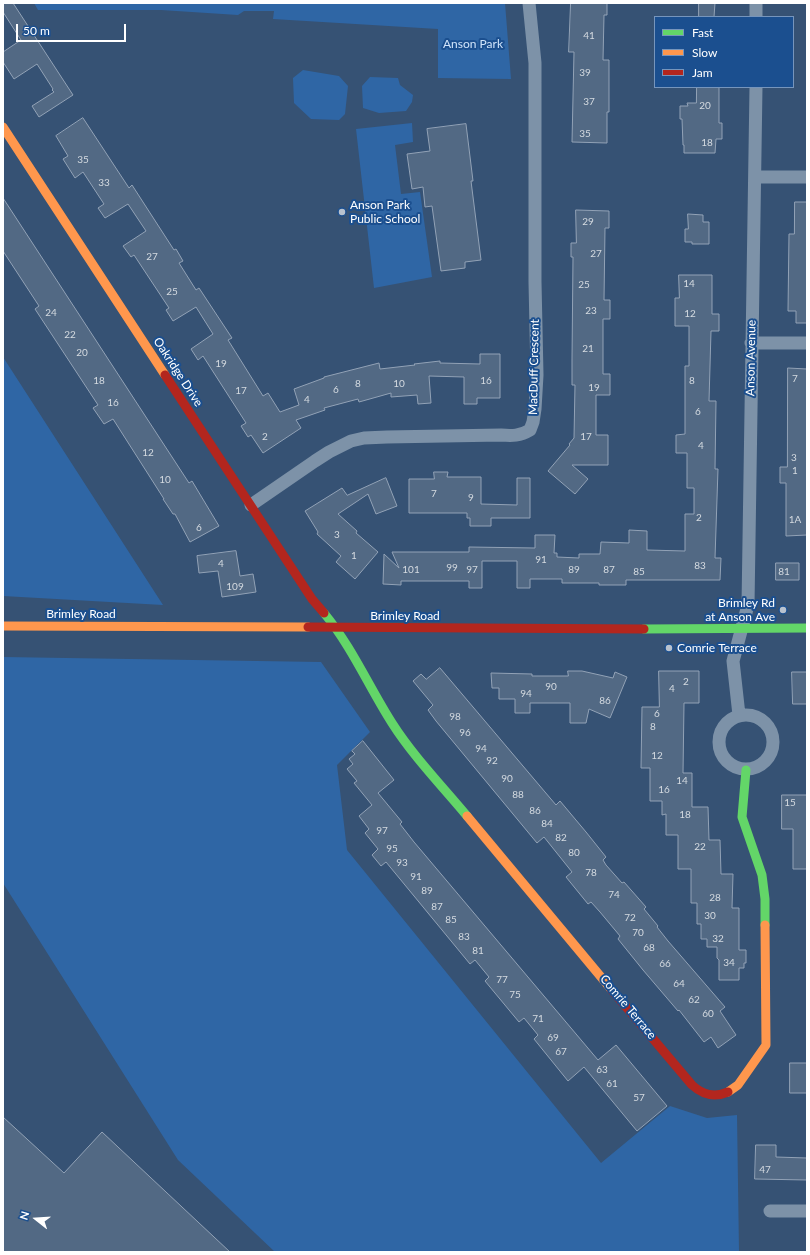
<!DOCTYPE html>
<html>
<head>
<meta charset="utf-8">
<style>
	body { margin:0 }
	#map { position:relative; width:810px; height:1255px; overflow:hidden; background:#365274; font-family:Lato,sans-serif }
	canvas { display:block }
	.frame { position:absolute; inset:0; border:4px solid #fff; pointer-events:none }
	.legend { position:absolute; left:654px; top:16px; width:140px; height:72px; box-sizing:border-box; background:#1b4f8f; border:1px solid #7695bc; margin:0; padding:5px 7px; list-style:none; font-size:12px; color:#fff }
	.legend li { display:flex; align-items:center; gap:8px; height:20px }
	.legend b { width:20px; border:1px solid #7695bc }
	.north { position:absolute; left:16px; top:1199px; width:40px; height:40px; -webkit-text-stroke:3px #1b4f8f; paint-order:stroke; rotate:287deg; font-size:11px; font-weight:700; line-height:16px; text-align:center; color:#fff }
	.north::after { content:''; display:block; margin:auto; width:14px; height:18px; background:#fff; clip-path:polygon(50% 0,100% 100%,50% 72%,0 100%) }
	.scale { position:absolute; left:16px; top:24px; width:110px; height:18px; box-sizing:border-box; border:2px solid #fff; border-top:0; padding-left:5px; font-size:12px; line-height:14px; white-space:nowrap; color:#fff; -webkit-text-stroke:3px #1b4f8f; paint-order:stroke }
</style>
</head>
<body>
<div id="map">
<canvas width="810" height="1255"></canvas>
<div class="frame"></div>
<ul class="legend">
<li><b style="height:5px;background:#63d668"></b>Fast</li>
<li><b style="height:5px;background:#ff974d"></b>Slow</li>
<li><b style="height:5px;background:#b3261e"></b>Jam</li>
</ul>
<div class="north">N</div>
<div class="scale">50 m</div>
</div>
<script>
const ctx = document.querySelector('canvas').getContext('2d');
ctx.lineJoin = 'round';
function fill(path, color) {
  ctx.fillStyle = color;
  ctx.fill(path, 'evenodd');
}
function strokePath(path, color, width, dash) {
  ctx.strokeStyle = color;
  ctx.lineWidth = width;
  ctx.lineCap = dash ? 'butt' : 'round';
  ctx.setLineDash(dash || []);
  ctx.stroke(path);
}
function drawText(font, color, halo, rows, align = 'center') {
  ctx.font = font + ' Lato,sans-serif';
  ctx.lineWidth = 4;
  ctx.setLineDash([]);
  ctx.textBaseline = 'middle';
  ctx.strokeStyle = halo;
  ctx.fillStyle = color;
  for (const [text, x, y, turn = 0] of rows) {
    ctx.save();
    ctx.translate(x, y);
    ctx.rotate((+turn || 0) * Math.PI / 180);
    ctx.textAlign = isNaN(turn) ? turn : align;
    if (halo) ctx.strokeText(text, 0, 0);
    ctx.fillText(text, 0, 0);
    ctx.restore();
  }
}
const green = new Path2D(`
	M34 3H505L511 79 438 78V29L273 19 274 11H244L238 15 161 10H38Z
	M303 70 339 76 348 86 345 114 339 120 311 119 294 103 293 78Z
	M370 77 398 78 400 85 413 95 412 102 406 111 379 113 363 108 362 86Z
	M412 123 413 142 395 145 401 194 420 192 432 277 374 288 356 129Z
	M3 357 163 605 3 596Z
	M3 657 321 662 370 732 337 765 347 850 601 1163 670 1106 707 1118 737 1115 739 1252H275L178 1160 3 883Z`);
const building = new Path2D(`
	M3 3H13L73 95 39 117 32 106 54 92 52 90 53 89 37 64 14 79 3 62V52L21 40 3 12Z
	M571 3H607V15H604L603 60H609V112H607V143L572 142 574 52H569Z
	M699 3H715L714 17H699Z
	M697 87H719V123H722V139H716L715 153H684V145H683L682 119H680V106H688L687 103H696Z
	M83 118 129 188 132 185 174 250 176 249 183 261 179 263 196 290 199 288 232 338 228 340 263 396 268 393 280 412 299 405 294 389 324 378V377L379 363 380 369 415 365 414 364 440 361V363L480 364V354H500V398H477V404H464V377L429 376 431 403 418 404 417 395 391 397V393L359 402 358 399 324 408 325 410 296 420 301 428 263 453 251 435 248 437 241 426 246 423 203 356 198 360 191 349 213 334 196 307 173 321 166 310 169 308 134 255 131 257 123 246 146 231 128 204 105 218 98 208 104 204 83 172 75 178 63 159 68 156 56 136Z
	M466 124 473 181H471L481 260 465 262V268L441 271 432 206 425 207 423 187 412 189 407 154 430 151 427 129Z
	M3 198 189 483 192 481 219 526 190 542 175 514H173L163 499H164L113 419 104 424 93 408 98 405 35 309 39 306 3 251Z
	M795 202H807V323H796V311H788L789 234H794Z
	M576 210 609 211V228H605L604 300H610V319H603V374H610V395H596V435H608V465H572L588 479 575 494 548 471 570 445 569 444 574 438 575 385H572V359L573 257H571V243H576Z
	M688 214 703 215V222H709V244H692V242H685V229H688Z
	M679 275H712V314H719V331H711L709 401H716L715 469H718L715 558H721L720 580H626V585H599V583H562V579H530V588H517V561H482V588H469V581H401V585L383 584 384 554 399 568 392 552H469V547L535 548V535H555L554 553H557V557L579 558V554H600L601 542 629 543V530L647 531V550L685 551V514H694V488H687V453H676V435L685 434V366H689V326H675V298H679Z
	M788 368 807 369V535L786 536V483H780V467H787Z
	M434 472H448L447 477H481V504L517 505V478H530V518H491V526H470V518H467V513H409V479H434Z
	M386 478 397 506 376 514 368 494 338 514 357 531 356 533 378 552 355 579 336 562 341 556 317 534 318 532 305 511 342 488 347 495Z
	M236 551 240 576 253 574 256 592 222 597 218 571 199 573 197 556Z
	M776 563H799V580H776Z
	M440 668 556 805 560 801 586 832 606 857 603 860 606 865 622 883 624 882 646 907 644 909 658 926 657 927 668 941 725 1007 720 1011 736 1035 718 1048 711 1037 704 1042 679 1010 678 1011 643 970 618 939 620 936 600 912 591 902 588 904 566 877 572 872 544 837 537 843 436 721 428 710 433 705 413 681 421 674 426 679Z
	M568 671H582L613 678 615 672 627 677 610 718 589 709 586 723H570V703H530V713H515V699H499V688H492L491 673 532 674V676H568Z
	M659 671H699V703H684L683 773H692V807H708L709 840H720L721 874H733L732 908H739V950H746V963H744V968H739V980H719V960L717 958V947H707V939H701V924H697V903H691V869H678V835H666V814L662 815V801H650V768H641L642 707H659Z
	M792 672H807V704H793Z
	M363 741 394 780 378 793 402 822 400 824 414 842 598 1060 616 1045 667 1106 637 1131 584 1067 568 1081 534 1039 538 1035 524 1018 519 1022 485 981 489 977 475 960 470 964 386 862 381 866 372 855 378 849 365 833 369 829 359 816 372 805 354 783 357 781 347 769 353 764 349 759 355 754 352 751Z
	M782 795H807V869H793V829H782Z
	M790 1063H807V1093H790Z
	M3 1117 64 1173 102 1132 230 1252H3Z
	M756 1145H776V1157L807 1158V1180L755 1179Z`);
const street = new Path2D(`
	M756 17V3
	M755 177H807
	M751 343H807
	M251 505 315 461 329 452 351 441 364 438 387 437 501 435C512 436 520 436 530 430L533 422 535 409 537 375 535 282V63L529 3
	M719 742a27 27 0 1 1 54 0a27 27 0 1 1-54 0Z
	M739 715 733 661 748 605 756 87
	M770 1211H807`);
const fast = new Path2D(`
	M324 613C352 647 369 687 392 723 413 756 442 786 467 816
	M644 629 807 628
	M746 770 742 817 762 875 765 899V925`);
const slow = new Path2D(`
	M3 127 165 375
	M3 626 308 627
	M467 816 611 989
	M728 1092 738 1085 766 1045 765 925`);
const jam = new Path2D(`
	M165 375 312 599 324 613
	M308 627 644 629
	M611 989 692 1085C703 1095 714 1098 728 1092`);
const markers = [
	[342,212,4,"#b9c2ce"],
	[783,610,4,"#b9c2ce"],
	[669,648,4,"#b9c2ce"]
];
const numberNames = [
	["41",589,36],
	["39",585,73],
	["37",589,102],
	["20",705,106],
	["35",585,134],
	["18",707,143],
	["35",83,160],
	["33",104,183],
	["29",588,222],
	["27",596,254],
	["27",152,257],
	["14",689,284],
	["25",584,285],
	["25",172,292],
	["23",591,311],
	["24",51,313],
	["12",690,314],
	["22",70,335],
	["21",588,349],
	["20",82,353],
	["19",221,364],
	["7",795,379],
	["18",99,381],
	["16",486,381],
	["8",692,381],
	["8",358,384],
	["10",399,384],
	["19",594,388],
	["6",336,390],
	["17",241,391],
	["4",307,400],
	["16",113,403],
	["6",698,412],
	["2",265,437],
	["17",586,437],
	["4",701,446],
	["12",148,453],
	["3",794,458],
	["1",795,471],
	["10",165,480],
	["7",434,494],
	["9",471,498],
	["2",699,518],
	["1A",795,520],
	["6",199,528],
	["3",337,535],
	["1",354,556],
	["91",541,560],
	["4",221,564],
	["83",700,566],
	["99",452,568],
	["101",411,570],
	["97",472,570],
	["89",574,570],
	["87",609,570],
	["85",639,572],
	["81",784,572],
	["109",235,587],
	["2",686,682],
	["90",551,687],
	["4",672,689],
	["94",526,694],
	["86",605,701],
	["6",657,714],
	["98",455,717],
	["8",653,727],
	["96",465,733],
	["94",481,749],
	["12",657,756],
	["92",492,761],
	["90",507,779],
	["14",682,781],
	["16",664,790],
	["88",518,795],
	["15",790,803],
	["86",535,811],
	["18",685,815],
	["84",547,824],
	["97",382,831],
	["82",561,838],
	["22",700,847],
	["95",392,849],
	["80",574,853],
	["93",402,863],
	["78",591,873],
	["91",416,877],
	["89",427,891],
	["74",614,895],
	["28",715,898],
	["87",437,907],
	["30",710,916],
	["72",630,918],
	["85",451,920],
	["70",638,933],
	["83",464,937],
	["32",718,939],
	["68",649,948],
	["81",478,951],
	["34",729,963],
	["66",665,964],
	["77",502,980],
	["64",679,984],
	["75",515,995],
	["62",694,1000],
	["60",708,1014],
	["71",538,1019],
	["69",553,1038],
	["67",561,1052],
	["63",602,1070],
	["61",612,1084],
	["57",639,1098],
	["47",765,1170]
];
const parkNames = [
	["Anson Park",473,44]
];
const poiNames = [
	["Anson Park",350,205],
	["Public School",350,219],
	["Brimley Rd",775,603,"right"],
	["at Anson Ave",775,617,"right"],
	["Comrie Terrace",677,648]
];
const streetNames = [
	["Anson Avenue",751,358,-89],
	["MacDuff Crescent",534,367,-89],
	["Oakridge Drive",178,372,57],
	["Brimley Road",81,614],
	["Brimley Road",405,616],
	["Comrie Terrace",628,1007,50]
];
fill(green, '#2f66a5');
fill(building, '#526984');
strokePath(building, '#92a2b6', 1);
strokePath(street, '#7d92a8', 13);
strokePath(fast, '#63d668', 9);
strokePath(slow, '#ff974d', 9);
strokePath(jam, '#b3261e', 9);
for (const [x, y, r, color] of markers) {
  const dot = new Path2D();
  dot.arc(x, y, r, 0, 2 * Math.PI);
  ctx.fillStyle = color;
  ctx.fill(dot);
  strokePath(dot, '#1b4f8f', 1.5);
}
drawText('10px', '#d4dae0', null, numberNames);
drawText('12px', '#cfe3fa', '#1b4f8f', parkNames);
drawText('12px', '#fff', '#1b4f8f', poiNames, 'left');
drawText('12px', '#fff', '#1b4f8f', streetNames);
</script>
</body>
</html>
